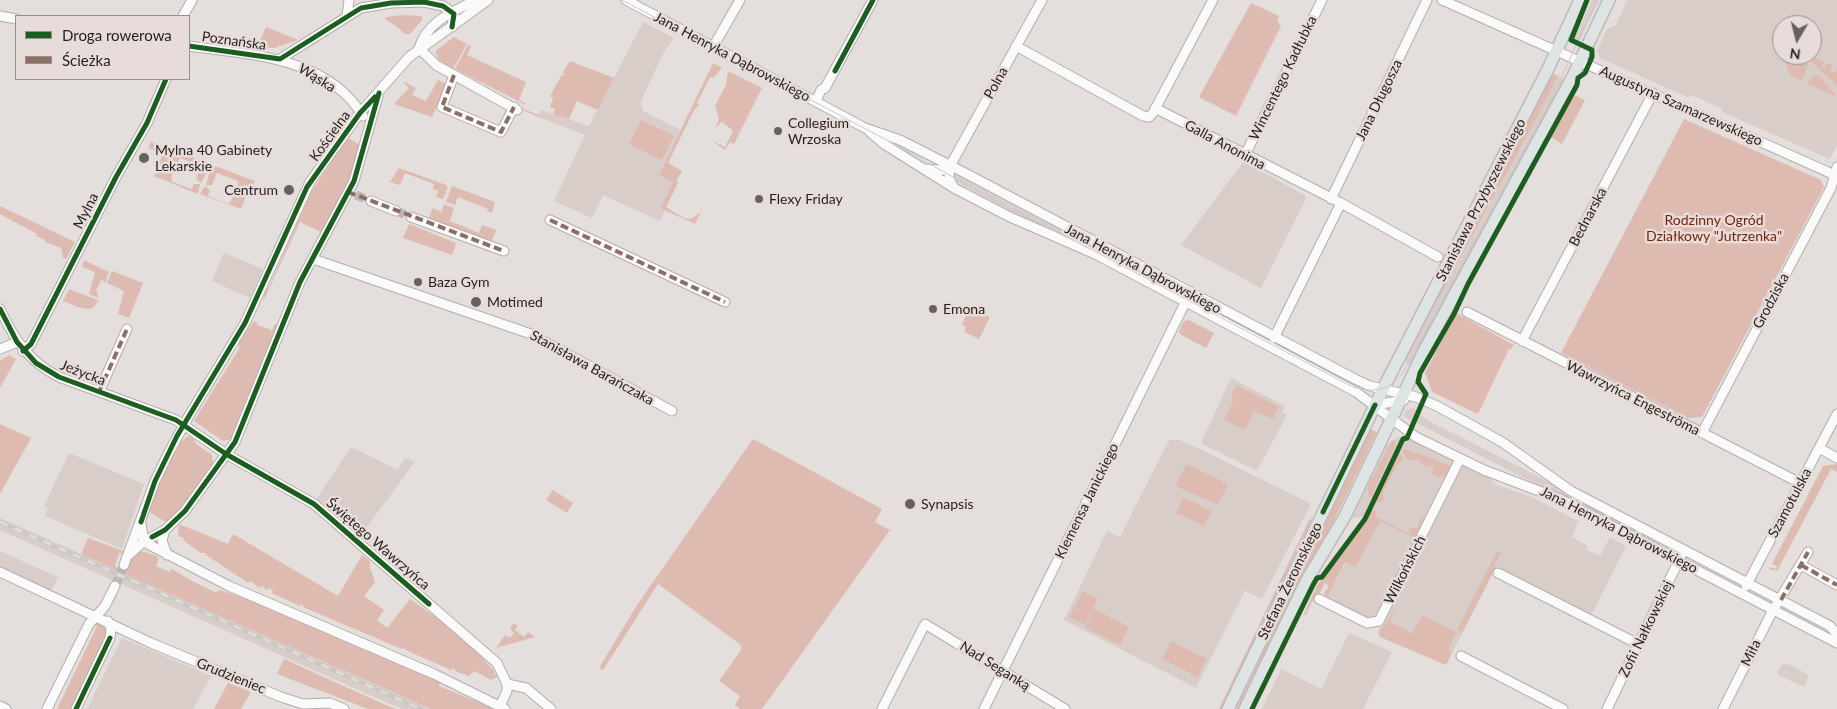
<!DOCTYPE html>
<html>
<head>
<meta charset="utf-8">
<style>
	body { margin:0 }
	#map { position:relative; width:1837px; height:709px; overflow:hidden; background:#e4dedc; font-family:Lato,sans-serif }
	canvas { display:block }
	.legend { position:absolute; left:15px; top:15px; width:175px; height:65px; box-sizing:border-box; background:#e7dcd9; border:1px solid #99908e; margin:0; padding:6px 9px; list-style:none; font-size:15px; color:#231f1e }
	.legend li { display:flex; align-items:center; gap:10px; height:25px }
	.legend b { width:25px; border:1px solid #99908e }
	.north { position:absolute; left:1772px; top:15px; width:50px; height:50px; box-sizing:border-box; background:#e7dcd9; border:1px solid #99908e; border-radius:50%; rotate:188deg; font-size:14px; font-weight:700; line-height:20px; text-align:center; color:#231f1e }
	.north::after { content:''; display:block; margin:auto; width:18px; height:22px; background:#676260; clip-path:polygon(50% 0,100% 100%,50% 72%,0 100%) }
</style>
</head>
<body>
<div id="map">
<canvas width="1837" height="709"></canvas>
<ul class="legend">
<li><b style="height:6px;background:#1b5e20"></b>Droga rowerowa</li>
<li><b style="height:6px;background:#8d6e63"></b>Ścieżka</li>
</ul>
<div class="north">N</div>
</div>
<script>
const ctx = document.querySelector('canvas').getContext('2d');
ctx.lineJoin = 'round';
function fill(path, color) {
  ctx.fillStyle = color;
  ctx.fill(path, 'evenodd');
}
function strokePath(path, color, width, dash) {
  ctx.strokeStyle = color;
  ctx.lineWidth = width;
  ctx.lineCap = dash ? 'butt' : 'round';
  ctx.setLineDash(dash || []);
  ctx.stroke(path);
}
function drawText(font, color, halo, rows, align = 'center') {
  ctx.font = font + ' Lato,sans-serif';
  ctx.lineWidth = 5;
  ctx.setLineDash([]);
  ctx.textBaseline = 'middle';
  ctx.strokeStyle = halo;
  ctx.fillStyle = color;
  for (const [text, x, y, turn = 0] of rows) {
    ctx.save();
    ctx.translate(x, y);
    ctx.rotate((+turn || 0) * Math.PI / 180);
    ctx.textAlign = isNaN(turn) ? turn : align;
    if (halo) ctx.strokeText(text, 0, 0);
    ctx.fillText(text, 0, 0);
    ctx.restore();
  }
}
const built = new Path2D(`
	M1592 0H1599L1579 42 1574 40Z
	M1627 0H1837V144L1830 159 1722 112 1723 109 1694 96 1687 97 1600 58 1597 51 1607 29 1616 25ZM1782 25H1812V55H1782Z
	M643 22 674 38 664 52 641 101 643 111 681 130 659 175 673 182 660 207 665 210 660 221 603 195 592 218 554 201 585 135 538 117 541 110 589 126Z
	M1558 76 1564 79 1559 92 1419 350 1410 365 1402 361 1431 306 1452 275Z
	M1244 161 1307 197 1261 288 1181 245Z
	M952 173 1028 213 1177 289 1174 295 1025 218 953 180Z
	M224 253 263 269 250 298 212 281Z
	M1195 302 1223 316 1232 318 1354 381 1351 388 1190 303Z
	M1231 378 1285 406 1282 412 1287 415 1257 471 1201 443Z
	M1414 408 1420 415 1433 423 1661 539 1657 546 1403 416 1406 410Z
	M1398 437 1408 438 1491 478 1494 484 1532 497 1578 521 1572 537 1588 546 1586 549 1591 552 1600 556 1610 537 1626 546 1591 616 1496 567 1446 665 1380 637 1378 632 1381 626 1327 598 1346 562 1356 567 1380 520 1369 515 1351 519 1387 445Z
	M1169 440H1180L1200 449 1311 504 1262 599 1245 591 1196 688 1064 620 1107 531 1120 537Z
	M351 447 398 470 405 458 415 462 363 532 316 500Z
	M69 453 144 484 122 549 45 516 48 508 44 506Z
	M0 518 374 684 431 709H402L365 693 0 530Z
	M0 551 58 577 51 591 0 569Z
	M1349 633 1392 652 1363 709H1262L1281 669 1321 689Z
	M122 638 211 676 193 709H87Z
	M1788 664 1809 675 1804 687 1777 674 1781 665Z`);
const green = new Path2D(`
	M1251 3 1279 16 1277 21 1281 26 1236 116 1199 97Z
	M404 15 421 16 423 19 410 34H405L396 26 385 19 386 17Z
	M266 27 298 40 274 48 257 47Z
	M454 37 467 44 453 69 439 60 435 51Z
	M468 45 471 46 467 55 526 82 519 100 525 103 523 109 539 115V117L522 110 524 104 455 69Z
	M1795 55 1805 59 1808 55V65L1802 81 1791 76 1782 56Z
	M1811 56 1824 61 1822 67 1824 68 1827 63 1832 65 1830 70 1835 73 1837 68V85L1811 62Z
	M570 61 614 78 598 110 577 101 569 119 553 114 555 109 550 107 553 98 550 96 561 76 564 75 563 72Z
	M713 63 722 68 713 78 710 77 697 103 699 105 694 110 668 163 682 171 676 181 678 183 666 207 684 218 691 219 701 212 731 151 695 224 660 208 673 182 659 175Z
	M728 71 762 88 734 144 730 142 725 150 711 140 725 147 733 131 722 122 715 128 719 119 715 106 726 85Z
	M1551 73 1558 76 1544 104 1435 305 1431 306Z
	M1816 75 1822 78 1837 97 1807 84 1811 77Z
	M438 80 447 84 432 117 394 104 409 88 404 83 405 82 416 88 412 95 426 101Z
	M1574 95 1585 100 1562 144 1551 137Z
	M1684 119 1821 180 1824 187 1702 417 1688 418 1561 353Z
	M641 120 674 136 662 160 629 144Z
	M347 137 361 146C351 178 337 208 320 238L318 237 321 232 300 222 263 302 265 290 268 289 311 192 333 160 332 157 347 141Z
	M151 142 208 163 206 168 208 170 201 183 196 179 201 166 180 158 172 173 171 181 191 189 194 184H200L198 194 154 176 163 154 148 148Z
	M215 166 255 181 253 185 251 184 241 209 200 194 205 186 210 190 208 196 229 204 237 189 238 181 217 173 212 185H206L210 170 213 171Z
	M399 168 446 185 448 187 443 199 436 197 438 191 433 189 434 184 405 173 400 185 390 182Z
	M452 186 495 202 492 213 487 211 488 209 458 197 455 205 446 202Z
	M444 204 454 208 450 221 479 233 482 225 496 230 491 243 429 218 433 208 441 212Z
	M0 206 73 241 75 242 66 259 63 258 61 248 45 242V240L36 236 37 234 0 214Z
	M409 224 456 243 452 255 403 238Z
	M84 260 109 272 105 283 102 279 96 290 99 298 89 294 95 272 82 267Z
	M112 271 143 283 129 318 118 314 124 291 107 283Z
	M69 289 98 300C92 317 75 305 63 301Z
	M968 310 980 316 982 313 990 317 979 339 964 332 966 327 962 325Z
	M1456 313 1514 345 1511 349H1509L1478 414 1432 392 1425 373Z
	M1189 320 1214 333 1206 348 1181 335 1179 331 1184 321Z
	M254 321 258 323 257 325 272 330 275 324H278L232 439 223 441 194 421 239 349V342Z
	M9 355 16 359 0 388V361Z
	M1236 385 1279 407 1273 419 1254 411 1245 430 1224 420 1233 402 1232 393Z
	M0 424 31 438 0 494Z
	M1370 429 1377 432C1333 525 1285 616 1240 709H1236Z
	M188 436 194 439 195 443 212 455 213 462 216 464 182 511 169 524 149 512 155 491 179 440 182 441Z
	M753 439 882 509 875 522 890 530 762 709H740L735 705 740 696 719 681 741 650V645L658 584 603 670 599 668 637 605Z
	M1392 440 1395 442V446L1370 499 1367 488Z
	M1406 449 1451 466 1445 476 1437 477 1431 472 1434 469 1431 465 1427 468 1418 460 1406 459 1402 450Z
	M1399 451 1403 460 1396 466 1383 493 1384 501 1374 503Z
	M1186 464 1228 484 1218 505 1176 486Z
	M1837 464V472L1831 469 1777 571 1769 569 1770 567 1776 569 1777 566 1772 564 1823 466Z
	M553 490 573 503 567 513 546 500Z
	M1183 497 1212 511 1204 526 1176 513Z
	M1371 510 1377 512 1375 516 1409 534 1410 528H1417L1421 516 1424 517 1414 538 1380 521 1356 567 1345 562 1327 598 1324 593 1329 586 1325 583 1315 602 1312 601 1306 615 1304 614 1316 587Z
	M1312 519 1221 709H1219L1309 520Z
	M179 524 228 544 233 534 338 596 362 555 370 561V568L375 582 364 596 384 610 377 620 387 628 410 599 444 623 485 657 483 659 493 669 495 675H497L496 678 491 680 474 671 469 676 457 672 453 668 451 670 408 651 404 648 402 649 305 608 301 604 300 606 272 593 273 590 268 588 267 591 265 588 261 586 260 588 250 581 248 583 206 555V553H201L183 540 184 538 178 536Z
	M88 538 123 551 122 554 119 553 115 566 124 570C134 549 140 548 159 558L156 566 170 572 172 569 194 582 217 593 219 590 239 596 440 682 439 686 495 709H431L125 574 114 602 112 601 123 573 81 554Z
	M1497 551 1501 553 1494 565 1496 567 1462 633 1457 630Z
	M1083 591 1098 599 1085 625 1069 617Z
	M1094 609 1129 627 1120 645 1085 628Z
	M1392 613H1394L1390 622 1412 633 1422 615 1457 632 1448 649 1452 652 1446 665 1380 637 1379 630 1384 627Z
	M100 623 106 628V638L72 709H57L97 626 94 624Z
	M513 624 518 625 515 630 524 637 528 632 535 637 496 648 505 635 510 638 514 633 510 629Z
	M1171 641 1207 659 1198 677 1162 659Z
	M284 659 381 703 396 709H368L277 674Z
	M228 683 251 692 241 709H214Z`);
const minorTunnel = new Path2D(`
	M356 195 371 201
	M396 211 411 217
	M115 586 124 565`);
const minor = new Path2D(`
	M626 0 865 128 900 140 967 174 1355 379 1370 386 1416 397 1437 406 1502 442 1571 491 1830 626 1837 634
	M1442 0 1837 176
	M0 16 16 19
	M183 16 192 0
	M347 16 349 0
	M189 46C250 55 326 56 363 116
	M1016 46 1143 116 1149 117 1153 113 1213 0
	M713 47 740 0
	M419 48 436 65 517 110
	M419 48C427 22 452 12 476 0
	M280 59 361 8 391 3 424 2 443 6 454 14 452 27
	M454 75 442 107 501 132 514 107
	M816 101 821 90 825 88 873 0
	M1155 108 1341 203 1438 257
	M869 131 884 144 954 188 1010 217 1097 255 1356 392 1416 437 1484 470 1560 499 1837 643
	M1245 155 1322 0
	M924 169 943 170 950 166
	M954 188 949 179 950 166 1042 0
	M1331 199 1427 0
	M371 201 396 211
	M411 217 504 251
	M550 220 725 302
	M313 259 531 334 672 411
	M0 309C14 339 28 361 59 377L176 420 226 454 314 504 497 663 507 684 526 688 551 709
	M1467 312 1800 483
	M1274 338 1341 203
	M1522 341 1653 93
	M0 349 17 342
	M23 351 31 344 116 177 147 123 166 79
	M99 392 127 329
	M1375 405 1404 400
	M1702 433 1831 188 1837 167
	M1819 448 1837 458
	M141 524 144 542 229 586 434 674 505 709
	M165 530 162 540 167 555
	M130 554 143 542 165 530 185 511 235 442 300 282 354 181 378 96
	M124 565 155 481 168 454 190 414 245 323 310 182 360 113 409 57 488 0
	M1801 565 1837 585
	M0 572 151 643 281 697 303 704 330 703 344 709
	M1498 573 1638 644
	M1746 586 1837 414
	M1319 599 1367 623 1379 621 1460 459
	M1461 656 1563 709
	M0 706 6 709
	M500 706 507 691V684
	M47 709 89 624 105 606 115 586
	M76 709 110 638 111 629 108 621
	M882 709 925 624 1065 709
	M984 709 1188 297
	M1607 709 1681 556
	M1723 709 1772 612 1808 552`);
const major = new Path2D(`
	M1228 709 1384 387 1547 71 1580 0
	M1245 709 1307 580 1345 516 1425 349 1573 76 1609 0`);
const tram = new Path2D(`
	M622 0 896 145 1001 204 1094 251 1353 387C1375 394 1394 389 1405 369L1549 104 1597 0`);
const rail = new Path2D(`
	M0 522 421 709`);
const quiet = new Path2D(`
	M454 75 442 107 501 132 514 107
	M348 192 504 251
	M550 220 725 302
	M99 392 127 329
	M1801 565 1837 585
	M1781 600 1808 552`);
const cycleway = new Path2D(`
	M189 46 280 59 361 8 391 3 424 2 443 6 454 14 452 27
	M835 71 873 0
	M0 309 17 342 36 363 59 377 176 420 226 454 314 504 429 604
	M23 351 31 344 116 177 147 123 166 79
	M1323 512 1375 405
	M141 522 155 481 177 436 245 323 307 187 360 113 375 97
	M152 537 165 530 185 511 235 442 300 282 354 181 379 93
	M76 709 110 638
	M1252 709 1313 585 1317 578 1322 577 1365 519 1403 439 1407 438 1426 394 1418 382 1420 373 1454 314 1468 284 1577 85 1578 78 1585 73 1592 57V50L1571 40 1587 0`);
const markers = [
	[778,131,5,"#676260"],
	[144,158,6,"#676260"],
	[289,190,6,"#676260"],
	[759,199,5,"#676260"],
	[418,282,5,"#676260"],
	[476,302,6,"#676260"],
	[933,309,5,"#676260"],
	[910,504,6,"#676260"]
];
const streetNames = [
	["Poznańska",234,41,8],
	["Jana Henryka Dąbrowskiego",732,57,28],
	["Wąska",317,78,32],
	["Wincentego Kadłubka",1283,78,-64],
	["Polna",996,83,-61],
	["Jana Długosza",1379,100,-64],
	["Augustyna Szamarzewskiego",1681,106,24],
	["Kościelna",330,136,-54],
	["Galla Anonima",1225,145,28],
	["Stanisława Przybyszewskiego",1481,200,-63],
	["Mylna",86,211,-63],
	["Bednarska",1588,217,-62],
	["Jana Henryka Dąbrowskiego",1143,269,28],
	["Grodziska",1771,301,-62],
	["Stanisława Barańczaka",592,368,29],
	["Jeżycka",83,373,21],
	["Wawrzyńca Engeströma",1633,398,27],
	["Klemensa Janickiego",1087,501,-64],
	["Szamotulska",1790,503,-62],
	["Jana Henryka Dąbrowskiego",1619,530,27],
	["Świętego Wawrzyńca",378,544,41],
	["Wilkońskich",1405,570,-63],
	["Stefana Żeromskiego",1290,581,-64],
	["Zofii Nałkowskiej",1646,629,-64],
	["Miła",1751,653,-64],
	["Nad Seganką",995,666,32],
	["Grudzieniec",231,676,22]
];
const poiNames = [
	["Collegium",788,123],
	["Wrzoska",788,139],
	["Mylna 40 Gabinety",155,150],
	["Lekarskie",155,166],
	["Centrum",278,190,"right"],
	["Flexy Friday",769,199],
	["Baza Gym",428,282],
	["Motimed",487,302],
	["Emona",943,309],
	["Synapsis",921,504]
];
const parkNames = [
	["Rodzinny Ogród",1714,220],
	["Działkowy \"Jutrzenka\"",1714,236]
];
fill(built, '#d9cdc9');
fill(green, '#debbb1');
strokePath(minorTunnel, '#bdb8b6', 9, [9, 4.5]);
strokePath(minor, '#b2aead', 11);
strokePath(major, '#bdbab9', 14);
strokePath(minor, '#fbfafa', 9);
strokePath(major, '#dde4e3', 11);
strokePath(tram, '#cac9c8', 1);
strokePath(rail, '#cac9c8', 4.5);
strokePath(rail, '#e7dcd9', 2.5, [8]);
strokePath(quiet, '#8d6e63', 4, [8, 4]);
strokePath(cycleway, '#1b5e20', 5);
for (const [x, y, r, color] of markers) {
  const dot = new Path2D();
  dot.arc(x, y, r, 0, 2 * Math.PI);
  ctx.fillStyle = color;
  ctx.fill(dot);
  strokePath(dot, '#e7dcd9', 2);
}
drawText('14px', '#231f1e', '#e7dcd9', streetNames);
drawText('14px', '#231f1e', '#e7dcd9', poiNames, 'left');
drawText('14px', '#772308', '#e7dcd9', parkNames);
</script>
</body>
</html>
